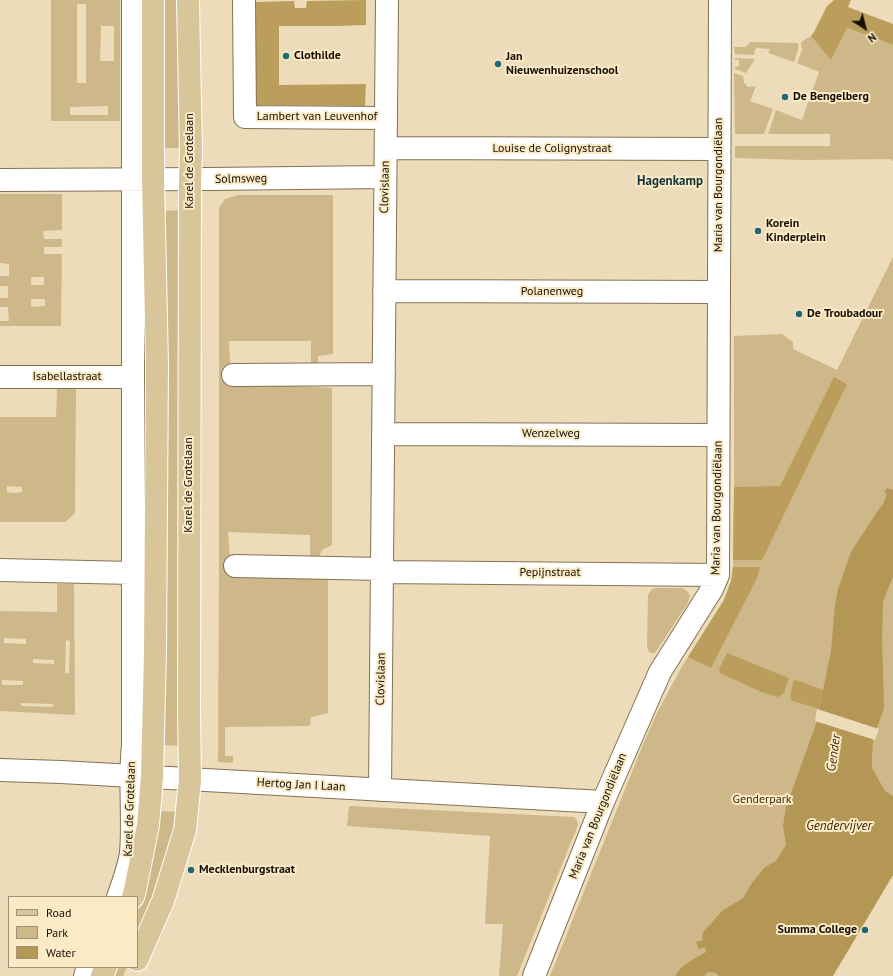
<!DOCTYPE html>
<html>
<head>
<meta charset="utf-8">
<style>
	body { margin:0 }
	#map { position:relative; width:893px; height:976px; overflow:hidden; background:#eddcba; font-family:"PT Sans",sans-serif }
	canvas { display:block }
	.legend { position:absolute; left:8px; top:896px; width:130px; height:72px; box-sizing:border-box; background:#fbeac6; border:1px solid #9f9278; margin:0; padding:5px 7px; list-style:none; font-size:12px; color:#150f04 }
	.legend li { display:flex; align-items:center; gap:8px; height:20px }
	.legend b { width:20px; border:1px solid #9f9278 }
	.north { position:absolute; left:845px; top:8px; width:40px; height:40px; -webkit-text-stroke:3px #fbeac6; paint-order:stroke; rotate:144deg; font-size:11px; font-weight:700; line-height:16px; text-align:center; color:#150f04 }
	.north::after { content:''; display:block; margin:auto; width:14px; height:18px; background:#150f04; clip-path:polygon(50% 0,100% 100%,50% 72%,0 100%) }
</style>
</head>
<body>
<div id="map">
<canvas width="893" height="976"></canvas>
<ul class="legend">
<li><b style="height:5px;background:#d9c59a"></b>Road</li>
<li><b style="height:11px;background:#ceb889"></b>Park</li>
<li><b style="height:11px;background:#b59755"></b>Water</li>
</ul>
<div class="north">N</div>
</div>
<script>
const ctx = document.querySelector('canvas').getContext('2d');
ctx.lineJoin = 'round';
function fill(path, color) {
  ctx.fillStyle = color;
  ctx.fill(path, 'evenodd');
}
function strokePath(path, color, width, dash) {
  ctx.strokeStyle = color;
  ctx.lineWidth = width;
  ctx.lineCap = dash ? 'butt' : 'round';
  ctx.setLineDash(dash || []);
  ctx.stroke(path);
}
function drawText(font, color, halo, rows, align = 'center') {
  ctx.font = font + ' "PT Sans",sans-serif';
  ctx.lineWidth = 4;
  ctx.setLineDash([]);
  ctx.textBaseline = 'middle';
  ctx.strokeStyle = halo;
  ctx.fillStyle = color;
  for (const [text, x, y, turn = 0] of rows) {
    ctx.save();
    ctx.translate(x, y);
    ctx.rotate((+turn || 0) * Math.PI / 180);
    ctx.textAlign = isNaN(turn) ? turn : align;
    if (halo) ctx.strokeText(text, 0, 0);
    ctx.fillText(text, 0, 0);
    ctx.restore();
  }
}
const green = new Path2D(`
	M51 0H120V121H51ZM77 4H86V83H77ZM101 26H114V61H100ZM70 107 108 106V115H70Z
	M165 0H179L182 148H163Z
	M846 28 893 45V161L890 159 803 160 735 158V146H830V134H768L776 110 802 120 819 72 797 63 802 50 801 42 811 36 831 59Z
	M750 42 798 43V50L794 62 768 53 770 49 757 48C754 50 754 53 755 55L735 54 734 47H746Z
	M735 58 755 59 746 73 735 69V67L739 66V60H735Z
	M734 73 743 76 744 83 748 87 756 86 750 101 773 109 764 134H735Z
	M0 194H62V230L43 231 44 239H62V247H44V254H62L61 326H0V321H9L8 307H0V298H8V286H0V276H9V264L0 263ZM44 277V285H31V277ZM31 299H45V306L31 307Z
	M238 195H333V354L318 356V365H311V341H229L231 383 332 388V545L322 550 318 559 310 560V535L228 532 231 571 368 574V580L328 579V713L311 717 310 726 225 727V756H233V763L218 762 219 559V208L225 199Z
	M182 210C175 389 178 568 182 746L162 745V211Z
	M893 257V875L811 976H550L644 742 657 713 681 668 724 600 731 581 733 567 734 487V336L782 334 793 342V349L837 370Z
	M57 389H76L75 513 65 522H0V417H56ZM7 486 22 487V492L13 493 7 492Z
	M57 584H74L75 715 0 711V611L57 612ZM4 638 26 639V644L4 643ZM66 640 70 641 69 673H65ZM33 659 54 660V664L33 663ZM2 680 23 681V685H2ZM21 703 53 704V707L21 706Z
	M657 588H682L687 591 690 596 688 603 655 653H650L647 648 648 595 652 589Z
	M349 806 574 817 577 820 578 825 517 976H499L503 924H485L490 836 347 826Z
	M158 811 180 812 176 833 137 945V914L144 892Z
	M117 967H127L123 976H113Z`);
const forest = new Path2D(`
	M366 0V25L338 26H279V85L366 84 365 106 257 105 248 98 255 2 294 1 295 8H306L307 1Z
	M834 0H851L848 7 893 24V45L847 28 831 60 811 36 814 32 827 6Z
	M834 377 847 384 762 560H733L734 487 780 486Z
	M733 567H760L757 578 711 668 688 657 724 600 731 581Z
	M727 653 789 678 784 693 778 697 761 692 720 673 719 669Z
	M794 679 823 690 822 702 819 709 792 701 790 696Z`);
const water = new Path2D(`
	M887 488 893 490V577L883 601 882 637 884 708 873 739 872 757V768L885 791 893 796V875L833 976H719L716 973 708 972 704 976H675L681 968 690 961 706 952 705 947 699 949 696 942 703 940 702 937 704 931 722 911 743 898 752 883 765 867 776 861 786 845 783 826 786 807 816 724 819 709 822 702 823 690 831 651 835 605 838 589 851 552 873 518 879 509 883 504 887 494 884 492Z`);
const pier = new Path2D(`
	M817 709 879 729 875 740 815 721Z`);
const minor = new Path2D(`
	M244 0 245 117 386 118
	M386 148 719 149
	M0 180 209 179 385 177
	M384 291 719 292
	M233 375 384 374
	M0 377H133
	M383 434 718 435
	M235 566 382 569
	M0 570 132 573
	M382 572 718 575
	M0 770 61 772 603 802
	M380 790 387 0
	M118 897C123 883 129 867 131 853 134 817 129 781 133 745V0
	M85 976 88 967
	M534 976 603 802 660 672 712 589 718 575 720 0`);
const major = new Path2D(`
	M133 897 135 890 148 825 152 777 155 652 157 366 153 179V0
	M137 960 163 901 185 830 190 780 189 710 190 179 191 152 188 0
	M102 976 106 967`);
const markers = [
	[286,56,4,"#1f6874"],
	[498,64,4,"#1f6874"],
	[785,97,4,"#1f6874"],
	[758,231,4,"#1f6874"],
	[799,314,4,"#1f6874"],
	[191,870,4,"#1f6874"],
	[865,930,4,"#1f6874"]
];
const poiNames = [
	["Clothilde",294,56],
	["Jan",506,57],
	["Nieuwenhuizenschool",506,71],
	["De Bengelberg",793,97],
	["Korein",766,224],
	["Kinderplein",766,238],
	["De Troubadour",807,314],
	["Mecklenburgstraat",199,870],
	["Summa College",857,930,"right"]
];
const streetNames = [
	["Lambert van Leuvenhof",317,117],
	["Louise de Colignystraat",552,149],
	["Karel de Grotelaan",190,161,-90],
	["Solmsweg",241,179,-1],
	["Maria van Bourgondiëlaan",719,185,-90],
	["Clovislaan",385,187,-89],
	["Polanenweg",552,292],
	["Isabellastraat",67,377],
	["Wenzelweg",551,434],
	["Karel de Grotelaan",189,485,-90],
	["Maria van Bourgondiëlaan",717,508,-89],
	["Pepijnstraat",550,573],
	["Clovislaan",381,679,-89],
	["Hertog Jan I Laan",301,785,3],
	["Karel de Grotelaan",130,809,-88],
	["Maria van Bourgondiëlaan",598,816,-68]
];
const parkNames = [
	["Genderpark",762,800]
];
const neighbourhoodNames = [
	["Hagenkamp",670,181]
];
const waterNames = [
	["Gender",834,753,-82],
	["Gendervijver",839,826]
];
fill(green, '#ceb889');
fill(forest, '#bc9e5c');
fill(water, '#b59755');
fill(pier, '#eddcba');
strokePath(minor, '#827353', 24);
strokePath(major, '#fff', 24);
strokePath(minor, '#fff', 22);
strokePath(major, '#d9c59a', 22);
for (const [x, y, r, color] of markers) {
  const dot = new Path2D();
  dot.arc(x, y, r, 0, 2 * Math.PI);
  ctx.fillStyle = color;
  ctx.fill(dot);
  strokePath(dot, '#fbeac6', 1.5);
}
drawText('bold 12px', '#150f04', '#fbeac6', poiNames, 'left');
drawText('12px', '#150f04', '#fbeac6', streetNames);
drawText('12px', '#3a2d0f', '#fbeac6', parkNames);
drawText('bold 13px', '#113238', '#fbeac6', neighbourhoodNames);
drawText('italic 13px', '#382b0d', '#fbeac6', waterNames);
</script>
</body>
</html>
